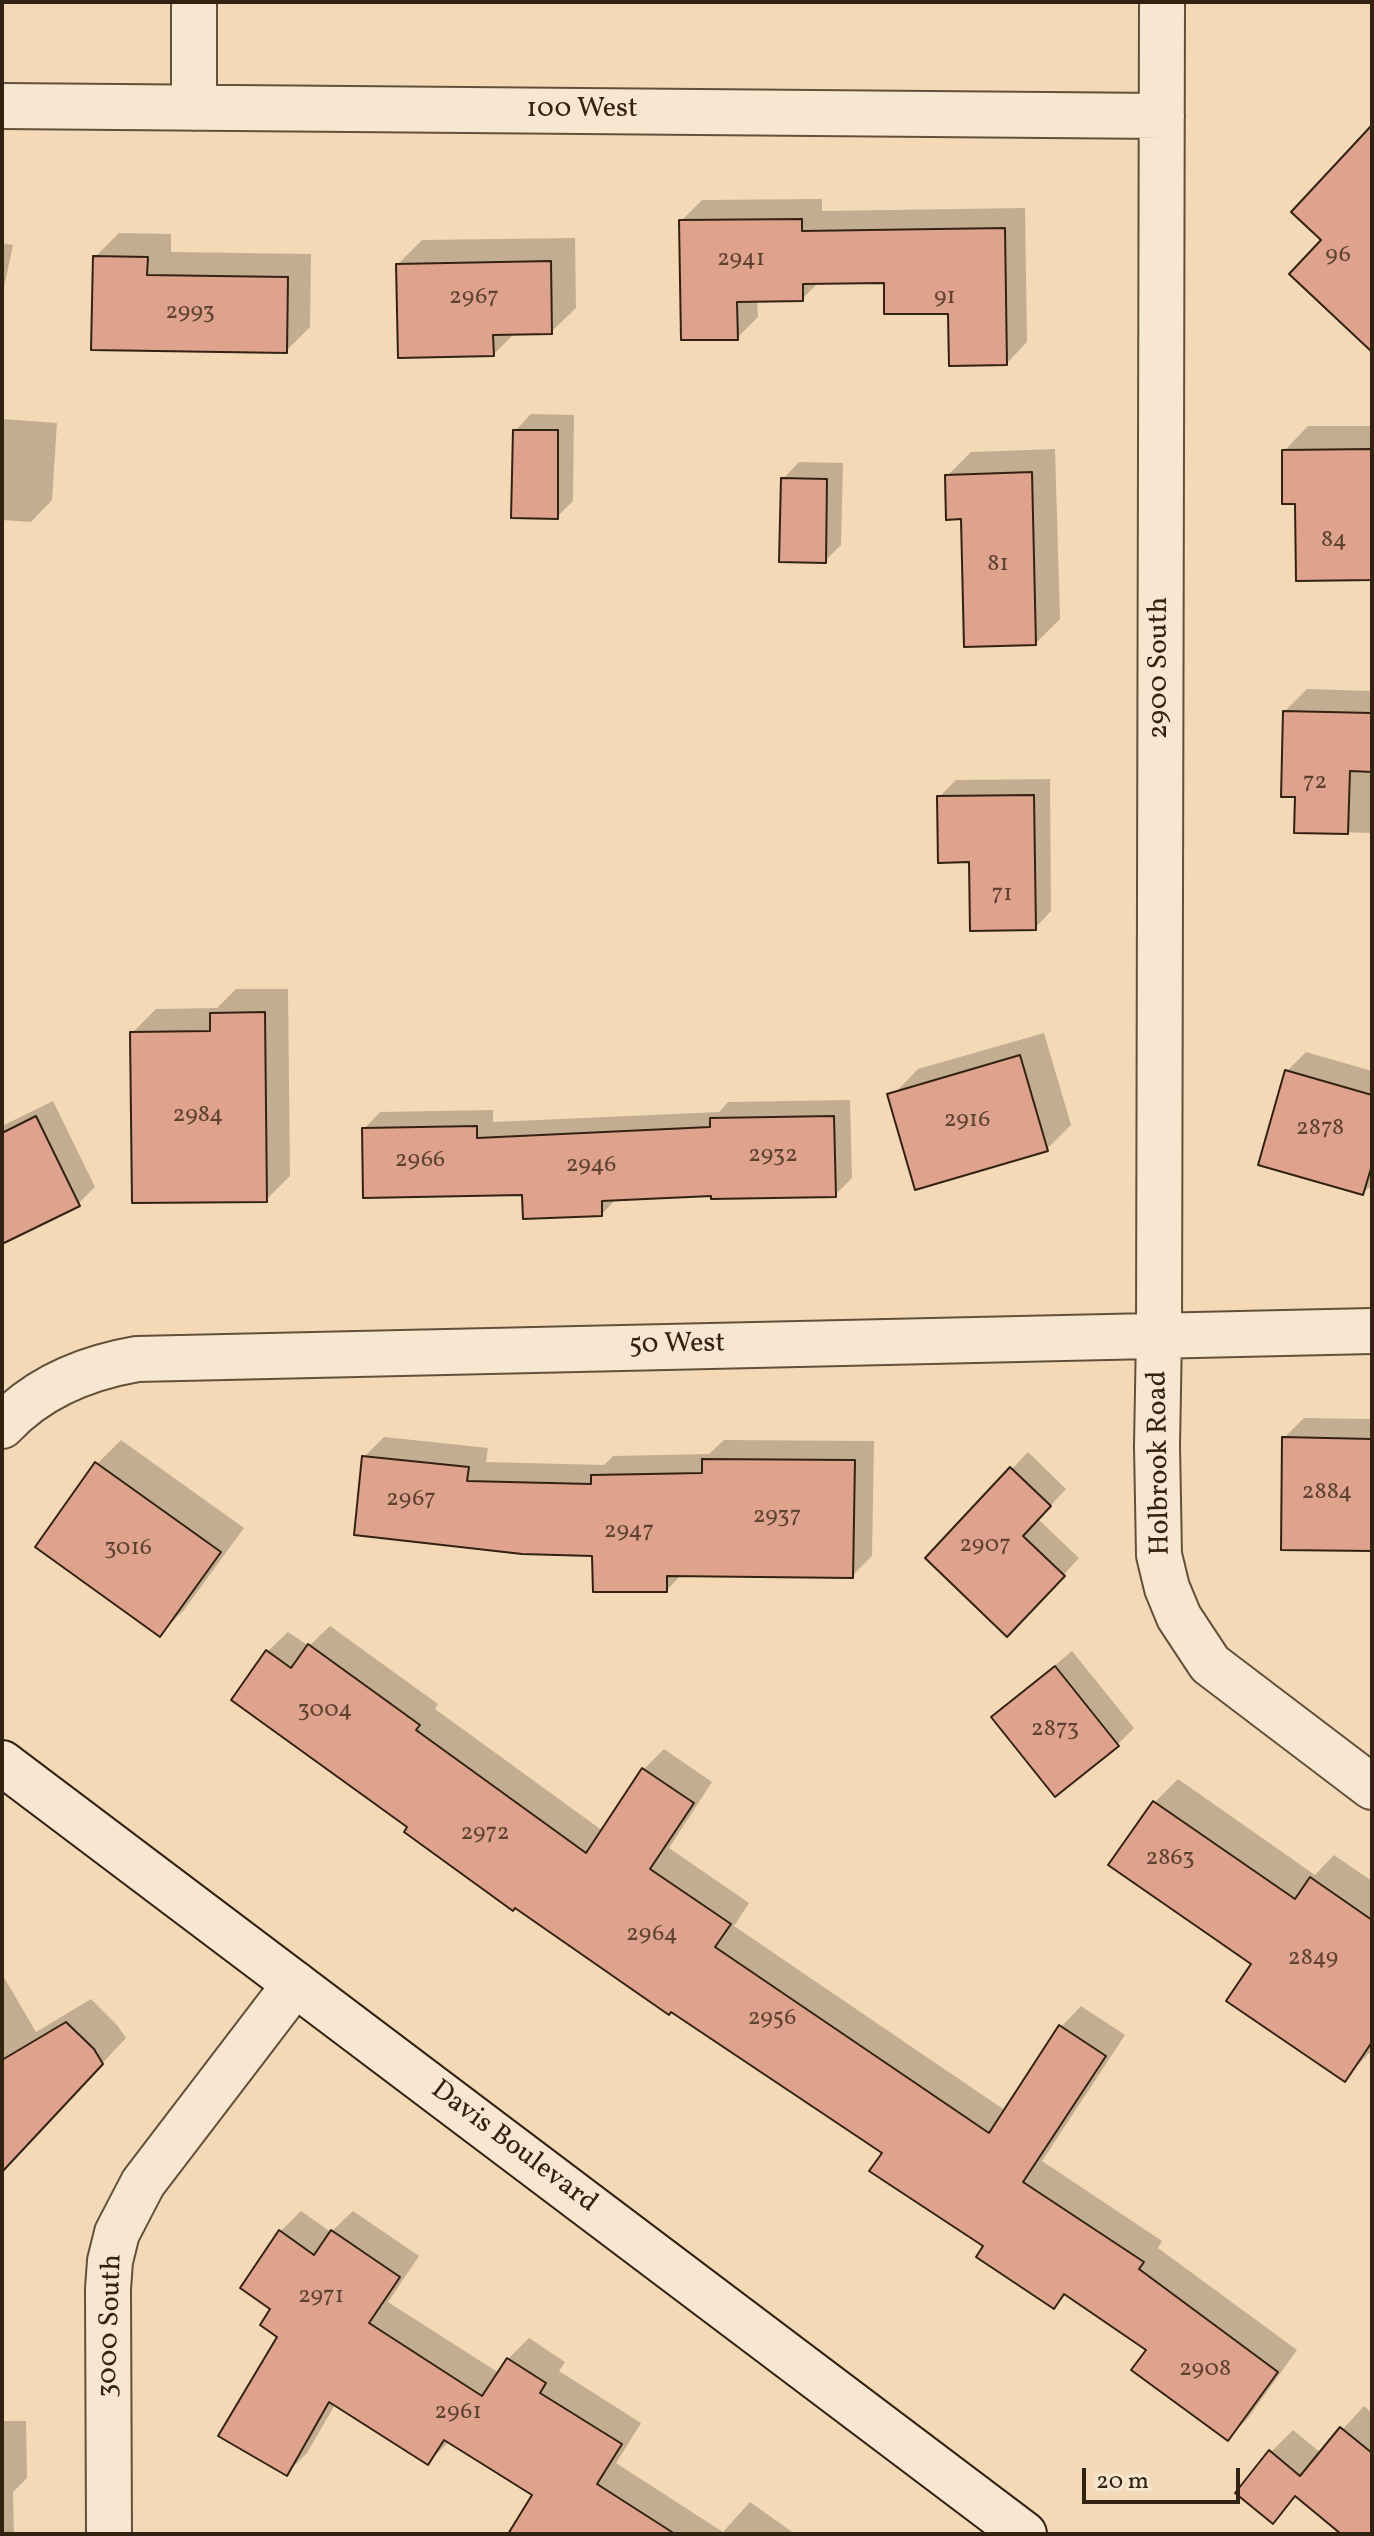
<!DOCTYPE html>
<html>
<head>
<meta charset="utf-8">
<style>
	body { margin:0 }
	#map { position:relative; width:1374px; height:2536px; overflow:hidden; background:#f3d9b6; font-family:Vollkorn,serif }
	canvas { display:block }
	.frame { position:absolute; inset:0; border:4px solid #322212; pointer-events:none }
	.scale { position:absolute; left:1082px; top:2468px; width:158px; height:36px; box-sizing:border-box; border:4px solid #322212; border-top:0; padding-left:10px; font-size:24px; line-height:28px; white-space:nowrap; color:#322212; -webkit-text-stroke:6px #f7e6d0; paint-order:stroke }
</style>
</head>
<body>
<div id="map">
<canvas width="1374" height="2536"></canvas>
<div class="frame"></div>
<div class="scale">20 m</div>
</div>
<script>
const ctx = document.querySelector('canvas').getContext('2d');
ctx.lineJoin = 'round';
function fill(path, color) {
  ctx.fillStyle = color;
  ctx.fill(path, 'evenodd');
}
function strokePath(path, color, width, dash) {
  ctx.strokeStyle = color;
  ctx.lineWidth = width;
  ctx.lineCap = dash ? 'butt' : 'round';
  ctx.setLineDash(dash || []);
  ctx.stroke(path);
}
function drawText(font, color, halo, rows, align = 'center') {
  ctx.font = font + ' Vollkorn,serif';
  ctx.lineWidth = 8;
  ctx.setLineDash([]);
  ctx.textBaseline = 'middle';
  ctx.strokeStyle = halo;
  ctx.fillStyle = color;
  for (const [text, x, y, turn = 0] of rows) {
    ctx.save();
    ctx.translate(x, y);
    ctx.rotate((+turn || 0) * Math.PI / 180);
    ctx.textAlign = isNaN(turn) ? turn : align;
    if (halo) ctx.strokeText(text, 0, 0);
    ctx.fillText(text, 0, 0);
    ctx.restore();
  }
}
const shadow = new Path2D(`
	M822 199V211L1025 208 1027 342 1007 363 950 312 886 281 819 282 802 299H757L758 317 737 338 681 221 702 200Z
	M119 233 171 234V252L311 254 310 327 286 351 95 257Z
	M575 238 576 308 551 332 515 333 494 354 398 264 422 240Z
	M2 243 13 245 2 297Z
	M531 414 574 415 573 501 557 517 515 431Z
	M2 419 57 423 52 500 31 522 2 520Z
	M1308 426H1372V578L1297 502 1284 451Z
	M1055 449 1060 619 1036 643 963 517 947 476 971 452Z
	M799 462 843 463 841 545 825 561 783 479Z
	M1307 689 1372 691V833L1296 831 1297 795 1285 711Z
	M1050 779 1051 911 1035 928 971 860 939 797 956 780Z
	M236 989H288L290 1176 266 1200 132 1033 156 1009 217 1008Z
	M1044 1033 1071 1125 1047 1149 894 1094 918 1069Z
	M1306 1052 1372 1071V1185L1363 1193 1287 1071Z
	M850 1100 852 1178 835 1195 713 1194 617 1198 602 1214 524 1193 364 1129 380 1112 493 1110V1122L719 1112 728 1102Z
	M53 1101 95 1187 78 1204 2 1241V1126Z
	M1304 1418 1372 1419V1549L1284 1438Z
	M384 1437 488 1448 486 1462 604 1465 613 1456 709 1454 724 1440 874 1441 872 1556 852 1576 682 1574 667 1590 594 1554 364 1457Z
	M121 1440 244 1528 184 1610 160 1634 97 1464Z
	M1028 1452 1066 1489 1038 1519 1079 1558 1024 1618 928 1558Z
	M330 1626 438 1704 435 1709 603 1831 644 1769 664 1749 712 1782 669 1848 749 1903 734 1926 1006 2111 1061 2027 1081 2006 1125 2035 1042 2161 1162 2241 1158 2248 1297 2350 1248 2418 1228 2438 1149 2349 1067 2294 1054 2307 885 2152 410 1827 267 1652 288 1632 309 1646Z
	M1072 1651 1134 1728 1118 1744 993 1717Z
	M1178 1779 1315 1875 1334 1855 1372 1881V2050L1345 2079 1254 1964 1111 1865 1155 1802Z
	M2 1974 36 2032 91 1999 117 2025 126 2038 40 2130 2 2140Z
	M301 2211 331 2232 353 2211 419 2256 388 2302 499 2373 508 2359 529 2338 565 2362 559 2371 641 2423 616 2463 723 2532 750 2502 795 2534H552L535 2494 450 2441 428 2462 336 2403 307 2453 287 2473 280 2336 273 2308 281 2231Z
	M1364 2406 1372 2413V2534H1344L1297 2496 1273 2522 1271 2452 1293 2430 1321 2453Z
	M2 2421H26L27 2478 13 2492 14 2534H2Z`);
const building = new Path2D(`
	M1372 125V352L1289 274 1321 240 1291 212Z
	M802 219V231L1005 228 1007 365 949 366 948 314H884V283L803 284V301L737 302 738 340H681L679 220Z
	M93 256 148 257 147 275 288 277 287 353 91 350Z
	M551 261 552 334 493 335 494 356 398 358 396 264Z
	M513 430H558V519L511 518Z
	M1372 449V580L1296 581 1295 504H1282V450Z
	M1032 472 1036 645 964 647 961 519 946 520 945 475Z
	M781 478 827 479 826 563 779 562Z
	M1283 711 1372 713V772L1350 771 1348 834 1294 833 1295 797H1281Z
	M1034 795 1036 930 970 931 969 862 938 863 937 796Z
	M265 1012 267 1202 132 1203 130 1032 210 1031V1013Z
	M1020 1055 1048 1151 915 1190 887 1094Z
	M1285 1070 1372 1095V1165L1363 1195 1258 1165Z
	M36 1116 80 1206 2 1244V1133Z
	M834 1116 836 1197 711 1199V1196L602 1201V1216L523 1219 522 1195 363 1198 362 1128 477 1126V1138L710 1127V1118Z
	M1282 1437 1372 1439V1551L1281 1550Z
	M362 1456 469 1467 467 1481 591 1484V1475L702 1473V1459L855 1460 853 1578 667 1576V1592H593L592 1556 522 1554 354 1535Z
	M95 1462 221 1552 160 1637 35 1547Z
	M1010 1467 1051 1506 1023 1536 1065 1576 1007 1637 925 1558Z
	M308 1644 420 1725 416 1730 586 1853 642 1768 694 1803 650 1869 731 1924 715 1947 989 2133 1059 2025 1106 2056 1023 2182 1144 2262 1139 2269 1278 2372 1228 2441 1131 2370 1146 2350 1064 2294 1054 2309 976 2257 983 2246 869 2171 882 2153 671 2012 669 2015 515 1908 513 1911 404 1832 407 1827 231 1700 266 1650 291 1668Z
	M1055 1666 1119 1746 1055 1797 991 1717Z
	M1153 1801 1295 1899 1310 1877 1372 1920V2042L1345 2082 1226 2001 1251 1964 1108 1865Z
	M66 2022 94 2049 103 2064 2 2172V2060Z
	M279 2230 314 2255 331 2230 400 2277 369 2323 482 2396 507 2358 546 2383 540 2393 622 2444 597 2484 675 2534H508L532 2495 444 2440 428 2465 329 2402 287 2476 218 2436 277 2337 260 2325 270 2309 240 2288Z
	M1340 2427 1372 2453V2534H1341L1295 2496 1273 2524 1235 2493 1269 2450 1300 2476Z`);
const street = new Path2D(`
	M1162 2 1159 1335 1157 1446 1159 1555 1167 1588 1179 1617 1210 1664 1372 1787
	M2 106 1162 116
	M194 108V2
	M2 1426C38 1387 85 1368 137 1359L1372 1331
	M109 2534 108 2289 110 2261 117 2233 143 2183 295 1984`);
const secondary = new Path2D(`
	M2 1763 1024 2534`);
const numberNames = [
	["96",1338,257],
	["2941",741,261],
	["2967",474,299],
	["91",945,299],
	["2993",190,314],
	["84",1334,542],
	["81",998,566],
	["72",1315,784],
	["71",1002,896],
	["2984",198,1117],
	["2916",967,1122],
	["2878",1320,1130],
	["2932",773,1157],
	["2966",420,1162],
	["2946",591,1167],
	["2884",1327,1494],
	["2967",411,1501],
	["2937",777,1518],
	["2947",629,1533],
	["2907",985,1547],
	["3016",128,1550],
	["3004",325,1712],
	["2873",1055,1731],
	["2972",485,1835],
	["2863",1170,1860],
	["2964",652,1936],
	["2849",1313,1960],
	["2956",772,2020],
	["2971",321,2298],
	["2908",1205,2371],
	["2961",458,2414]
];
const streetNames = [
	["100 West",582,111],
	["2900 South",1161,668,-90],
	["50 West",677,1346,-1],
	["Holbrook Road",1161,1463,-91],
	["Davis Boulevard",513,2148,37],
	["3000 South",112,2326,-88]
];
fill(shadow, '#0003');
fill(building, '#dfa28d');
strokePath(building, '#322212', 2);
strokePath(street, '#62503b', 48);
strokePath(secondary, '#322212', 48);
strokePath(street, '#f7e6d0', 44);
strokePath(secondary, '#f7e6d0', 44);
drawText('24px', '#5d4231', null, numberNames);
drawText('28px', '#322212', '#f7e6d0', streetNames);
</script>
</body>
</html>
